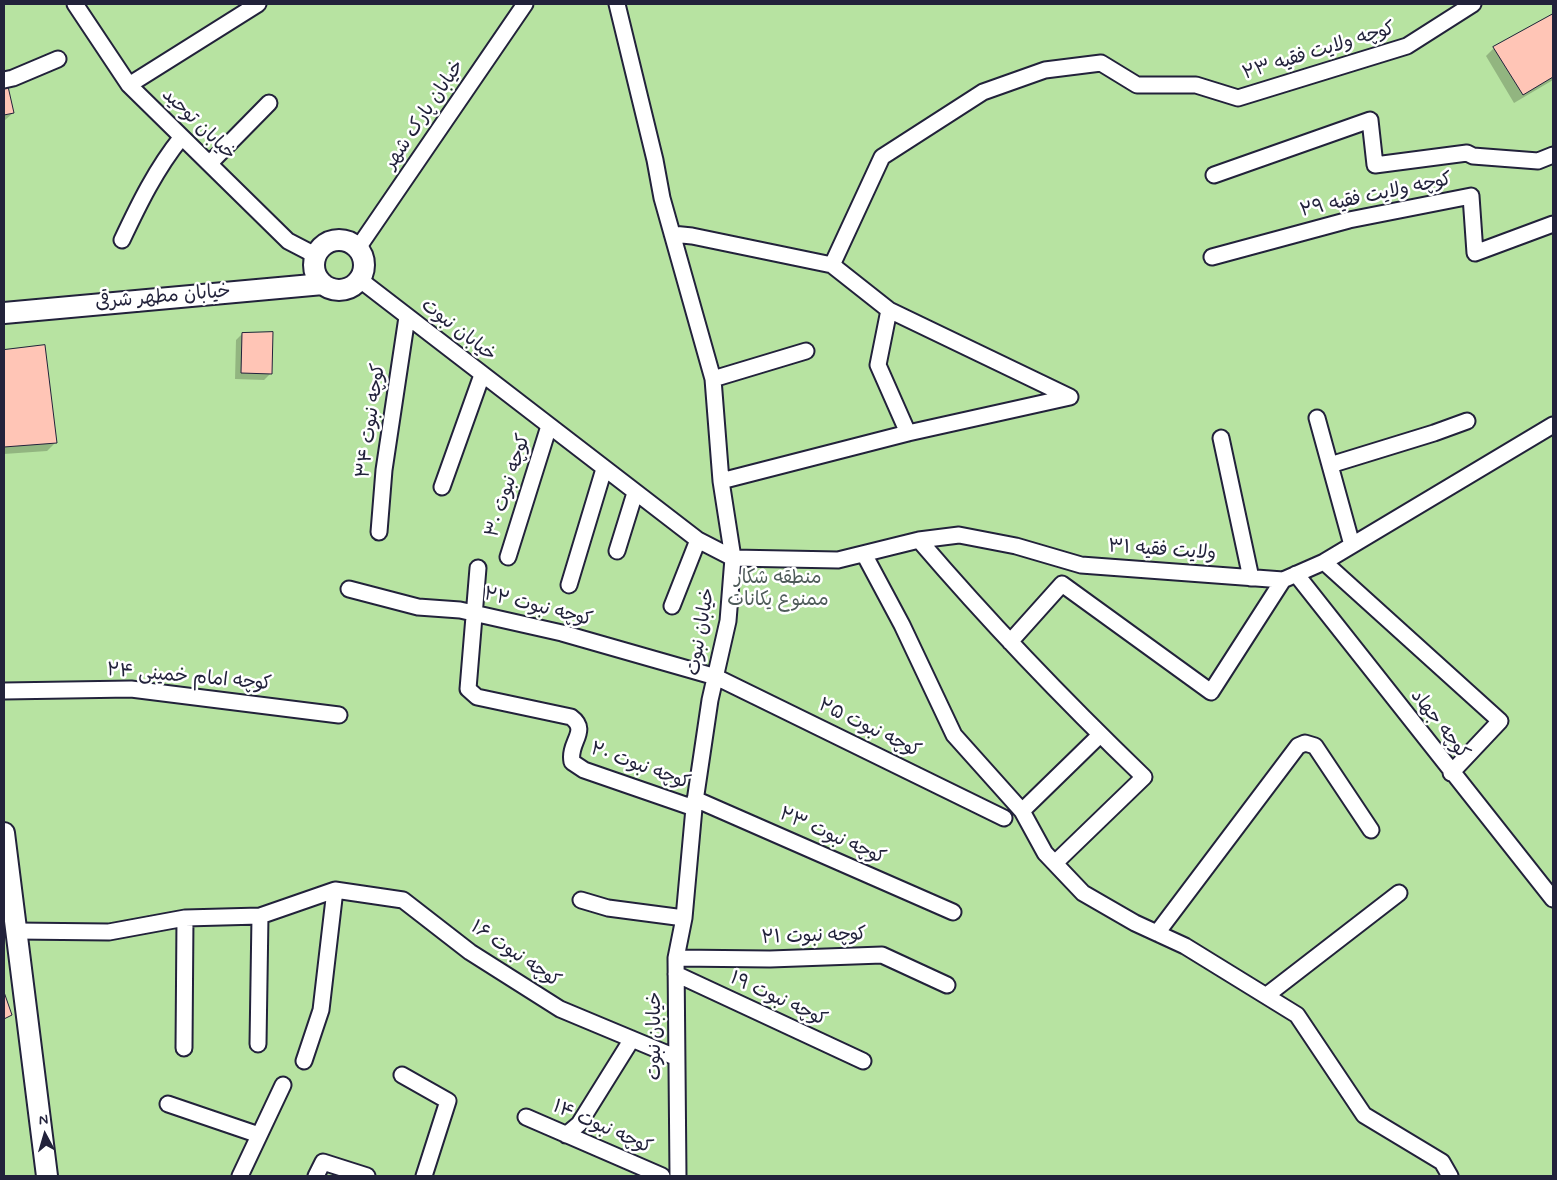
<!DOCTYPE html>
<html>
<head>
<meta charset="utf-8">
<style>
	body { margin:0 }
	#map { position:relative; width:1557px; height:1180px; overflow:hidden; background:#fff3f0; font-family:Mynerve,sans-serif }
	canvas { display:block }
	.frame { position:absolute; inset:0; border:5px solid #22223b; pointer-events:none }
	.north { position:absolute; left:20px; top:1110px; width:50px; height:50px; -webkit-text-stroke:4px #fff; paint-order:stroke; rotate:354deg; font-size:14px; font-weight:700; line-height:20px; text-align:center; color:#22223b }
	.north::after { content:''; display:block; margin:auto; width:18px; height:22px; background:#22223b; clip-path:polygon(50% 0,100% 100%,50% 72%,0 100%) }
</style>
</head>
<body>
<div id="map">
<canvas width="1557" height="1180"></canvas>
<div class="frame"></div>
<div class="north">N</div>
</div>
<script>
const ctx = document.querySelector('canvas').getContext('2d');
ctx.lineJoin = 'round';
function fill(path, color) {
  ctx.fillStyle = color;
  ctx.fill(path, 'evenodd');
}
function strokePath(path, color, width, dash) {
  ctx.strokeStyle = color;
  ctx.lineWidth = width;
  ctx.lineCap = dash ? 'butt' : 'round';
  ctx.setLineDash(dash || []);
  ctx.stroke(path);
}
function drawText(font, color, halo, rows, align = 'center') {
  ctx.font = font + ' Mynerve,"Playpen Sans Arabic",sans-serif';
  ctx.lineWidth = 5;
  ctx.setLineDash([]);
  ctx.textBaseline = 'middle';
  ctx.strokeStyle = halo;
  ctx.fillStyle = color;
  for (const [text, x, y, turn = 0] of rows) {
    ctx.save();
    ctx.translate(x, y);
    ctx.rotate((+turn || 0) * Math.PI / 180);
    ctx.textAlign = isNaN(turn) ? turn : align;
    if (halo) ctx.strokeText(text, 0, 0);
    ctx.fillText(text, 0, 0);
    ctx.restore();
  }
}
const green = new Path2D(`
	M4 4H1553V1176H4Z`);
const shadow = new Path2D(`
	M1553 16V80L1514 103 1486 56 1494 48Z
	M4 84 13 113 4 121Z
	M242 334 271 373 264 380 235 379 236 340Z
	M44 346 56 442 47 451 4 454V351Z`);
const building = new Path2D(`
	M1553 14V77L1523 95 1493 47Z
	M4 82H7L14 113 4 115Z
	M273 332 272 374 241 373 242 333Z
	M45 345 57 443 4 447V350Z
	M4 992 12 1015 4 1019Z`);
const minor = new Path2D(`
	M75 4 129 85 288 241 315 255
	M617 4 655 160 662 198 713 379 721 481 733 558 728 621 710 700 694 808 684 918 676 958 678 1176
	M4 80 13 78 58 59
	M129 85 258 4
	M210 163 269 103
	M1214 175 1370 120 1375 165 1467 153 1473 156 1538 161 1553 155
	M672 234 692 236 832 265 889 310 1070 397 908 433 721 481
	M122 240C139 204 156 169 181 138
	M358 248 525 4
	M1212 257 1349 220 1471 196 1475 253 1553 224
	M832 265 882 157 983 92 1045 70 1101 63 1137 85H1196L1238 98 1407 46 1473 4
	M359 279 698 540 733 558 838 560 919 540 959 535 1016 546 1081 565 1283 580 1324 562 1553 425
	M889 310 878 365 908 433
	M713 379 806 351
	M1317 418 1352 545
	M1221 438 1251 578
	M1330 465 1434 433 1467 421
	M442 487 482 375
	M379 532 384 470 407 317
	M919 540C990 623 1065 701 1144 777L1055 863
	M617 551 635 493
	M864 554 902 625 954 735 1022 811 1045 853 1083 893 1135 923 1185 946 1297 1015 1364 1115 1442 1162 1450 1176
	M508 557 549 426
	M1324 562 1500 721 1451 773
	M478 568 468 689 477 697 571 717C590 731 568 742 572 762L584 770 694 808
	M1296 574 1553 899
	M569 585 604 469
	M349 589 418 607 460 610 562 633 716 677 1004 818
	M672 606 698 540
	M1010 642 1062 584 1211 692 1283 580
	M4 691 131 689 339 715
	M695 799 953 912
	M1022 811 1100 735
	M581 900 608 908 684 918
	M16 931 109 932 185 918 260 916 335 890 403 900 470 952 560 1009 675 1057
	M1157 933 1298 746 1305 743 1315 746 1371 830
	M676 958 770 959 882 955 947 985
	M676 974 863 1061
	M1267 995 1399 893
	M258 1044 260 916
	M184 1048 185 918
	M304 1061 321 1010 335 890
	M402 1075 448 1101 424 1176
	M168 1104 259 1135
	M526 1117 662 1176
	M566 1135 579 1124 632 1039
	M240 1176 283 1085
	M316 1176 323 1162 367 1176`);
const major = new Path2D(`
	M314 265a25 25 0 1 1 50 0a25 25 0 1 1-50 0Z
	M4 313 323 284
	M4 833 47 1176`);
const streetNames = [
	["کوچه ولایت فقیه ۲۳",1319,52,-17],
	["خیابان پارک شهر",425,115,-56],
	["خیابان توحید",198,125,44],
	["کوچه ولایت فقیه ۲۹",1376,196,-12],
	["خیابان مطهر شرقی",163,298,-5],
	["خیابان نبوت",458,331,38],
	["کوچه نبوت ۳۴",372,421,-82],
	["کوچه نبوت ۳۰",509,486,-72],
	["ولایت فقیه ۳۱",1162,551,4],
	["کوچه نبوت ۲۲",538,608,14],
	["خیابان نبوت",702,632,-80],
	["کوچه امام خمینی ۲۴",189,678,5],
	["کوچه جهاد",1439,725,52],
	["کوچه نبوت ۲۵",869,729,26],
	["کوچه نبوت ۲۰",640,767,20],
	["کوچه نبوت ۲۳",832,837,24],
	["کوچه نبوت ۲۱",814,937,-2],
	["کوچه نبوت ۱۶",515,955,34],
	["کوچه نبوت ۱۹",778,1000,25],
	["خیابان نبوت",656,1036,-90],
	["کوچه نبوت ۱۴",602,1128,24]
];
const parkNames = [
	["منطقه شکار",778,579],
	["ممنوع یکانات",778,601]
];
fill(green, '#b7e3a1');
fill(shadow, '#0003');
fill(building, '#ffc5b6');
strokePath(building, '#22223b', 1);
strokePath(minor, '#22223b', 19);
strokePath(major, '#22223b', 24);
strokePath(minor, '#fff', 15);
strokePath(major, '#fff', 20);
drawText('19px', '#22223b', '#fff', streetNames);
drawText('19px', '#4f5c5a', '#fff', parkNames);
</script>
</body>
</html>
